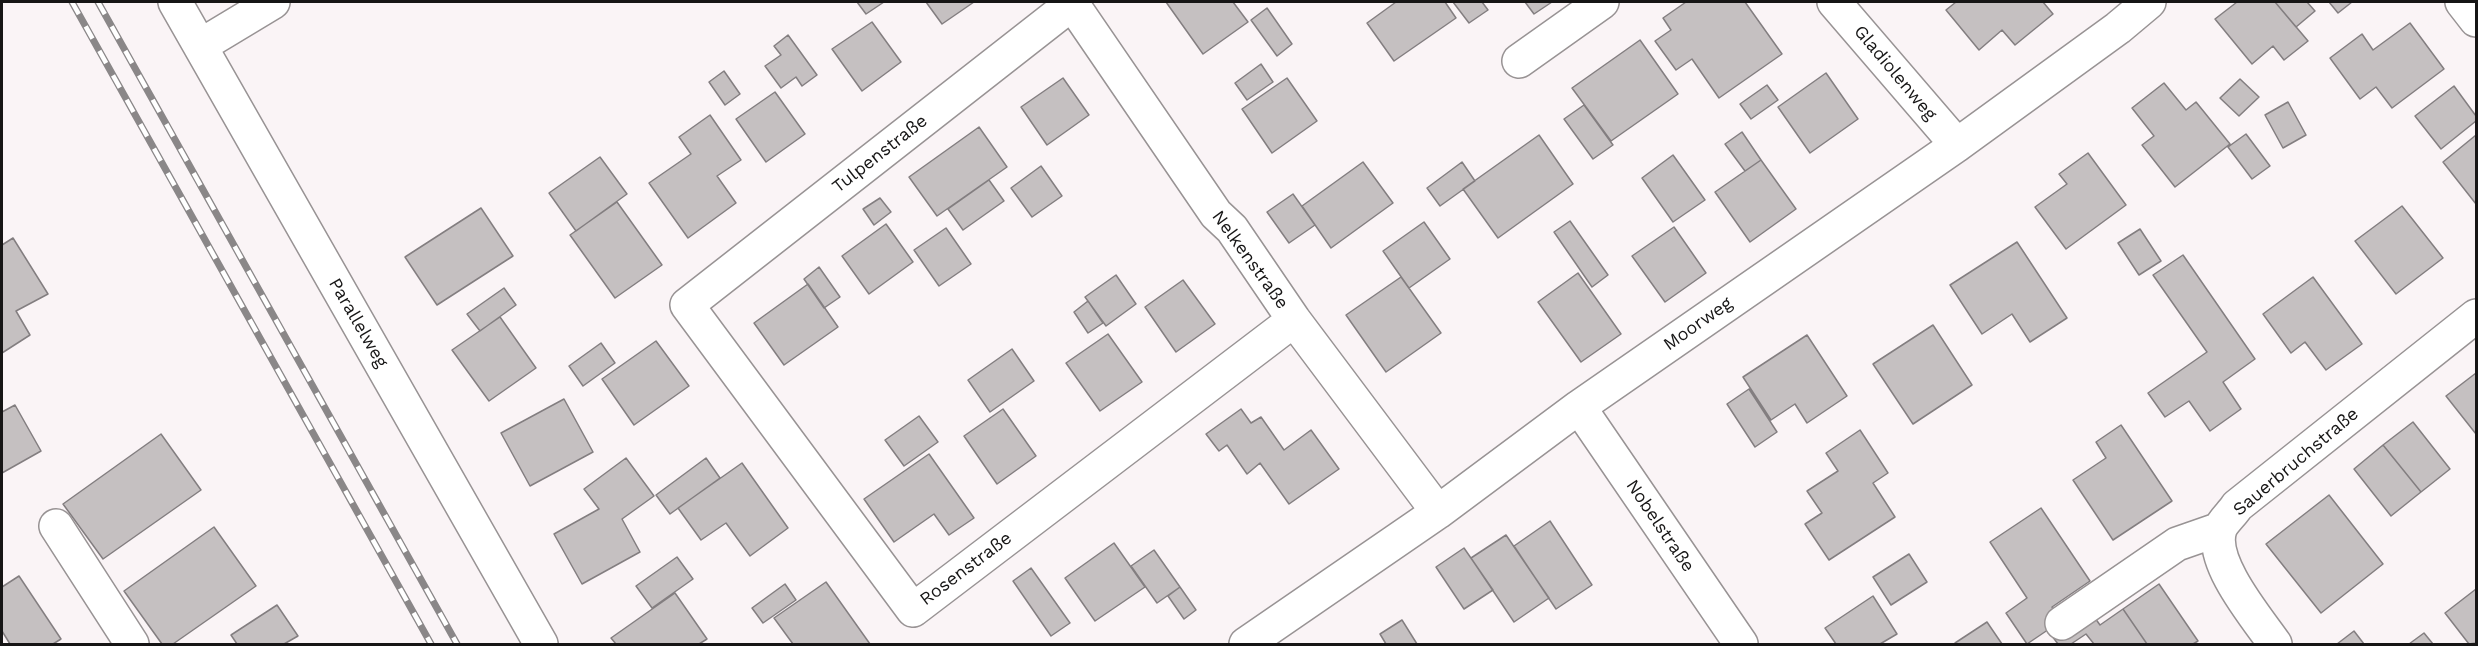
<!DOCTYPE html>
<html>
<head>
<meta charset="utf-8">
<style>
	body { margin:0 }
	#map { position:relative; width:2478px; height:646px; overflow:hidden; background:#faf4f6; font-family:"Work Sans",sans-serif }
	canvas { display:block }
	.frame { position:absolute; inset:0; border:3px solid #161515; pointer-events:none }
</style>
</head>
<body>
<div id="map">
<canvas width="2478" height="646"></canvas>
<div class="frame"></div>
</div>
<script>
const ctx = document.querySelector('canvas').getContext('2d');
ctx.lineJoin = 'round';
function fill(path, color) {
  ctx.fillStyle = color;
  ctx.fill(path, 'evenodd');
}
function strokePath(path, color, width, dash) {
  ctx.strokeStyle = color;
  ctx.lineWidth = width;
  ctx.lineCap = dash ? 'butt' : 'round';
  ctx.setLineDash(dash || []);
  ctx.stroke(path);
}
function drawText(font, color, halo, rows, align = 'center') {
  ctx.font = font + ' "Work Sans",sans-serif';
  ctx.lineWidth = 5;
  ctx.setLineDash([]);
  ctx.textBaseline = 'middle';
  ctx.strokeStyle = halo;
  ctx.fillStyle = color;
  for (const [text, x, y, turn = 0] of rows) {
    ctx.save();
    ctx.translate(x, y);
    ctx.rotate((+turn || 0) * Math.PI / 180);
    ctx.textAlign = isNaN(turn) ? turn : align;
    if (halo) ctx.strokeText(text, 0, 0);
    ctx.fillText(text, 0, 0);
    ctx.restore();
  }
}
const building = new Path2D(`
	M857 2H884L866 14Z
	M926 2H974L942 24Z
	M1166 2H1233L1248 22 1203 54Z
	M1396 2H1445L1456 18 1394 61 1367 23Z
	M1453 2H1482L1488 10 1469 23Z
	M1525 2H1552L1534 14Z
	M1686 2H1745L1782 54 1719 98 1692 59 1676 70 1655 41 1671 30 1663 18Z
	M1956 2H2043L2053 14 2015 45 2002 30 1979 50 1946 10Z
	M2237 2H2275L2308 41 2284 60 2273 46 2252 64 2215 19Z
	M2275 2H2307L2315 11 2296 27Z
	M2329 2H2352L2338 13Z
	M1267 8 1292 44 1277 56 1251 20Z
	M872 22 901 62 862 91 832 49Z
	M2410 23 2444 69 2392 108 2376 87 2360 99 2330 58 2362 34 2373 50Z
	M788 35 817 75 802 86 796 77 781 88 765 66 781 55 774 46Z
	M1640 40 1678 94 1611 141 1572 88Z
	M1261 64 1273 82 1247 100 1235 83Z
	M724 71 740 94 725 105 709 82Z
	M1826 73 1858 119 1810 153 1778 107Z
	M1063 78 1089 115 1047 145 1021 107Z
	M1287 78 1317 121 1272 153 1242 109Z
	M2240 79 2259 97 2239 116 2220 98Z
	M2164 83 2186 110 2196 102 2230 144 2175 187 2142 145 2154 136 2132 108Z
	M1767 85 1778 100 1751 119 1740 104Z
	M2454 86 2476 116V121L2441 149 2415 116Z
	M775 92 805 134 766 162 736 119Z
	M2288 102 2306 135 2283 148 2265 115Z
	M1584 105 1613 145 1593 159 1564 119Z
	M710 115 741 160 717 176 736 203 688 238 649 183 691 154 679 137Z
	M979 127 1007 167 937 216 909 177Z
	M1742 132 1761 160 1745 171 1725 144Z
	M2246 134 2270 166 2252 179 2228 147Z
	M1539 135 1573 184 1498 238 1463 189Z
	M2476 135V204L2443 162Z
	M2088 153 2126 205 2066 249 2035 207 2067 184 2059 174Z
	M1673 155 1705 200 1673 222 1642 178Z
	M600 157 627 194 576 231 549 193Z
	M1761 160 1796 209 1750 242 1715 192Z
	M1363 162 1393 203 1331 248 1302 206Z
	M1462 162 1475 181 1440 206 1427 188Z
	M1041 166 1062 196 1032 217 1011 188Z
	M989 180 1004 201 963 230 948 209Z
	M1293 194 1315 225 1289 243 1267 212Z
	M880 198 891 212 874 225 863 209Z
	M617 202 662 265 615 298 570 235Z
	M2402 206 2443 258 2396 294 2355 241Z
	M481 208 513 256 437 305 405 257Z
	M1570 221 1608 275 1592 287 1554 232Z
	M1424 222 1450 259 1409 288 1383 251Z
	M886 224 913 262 869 294 842 256Z
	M1674 227 1706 273 1665 302 1632 256Z
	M946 228 971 264 939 286 914 250Z
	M2140 229 2161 261 2139 275 2118 243Z
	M13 238 48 294 16 311 30 335 2 353V245Z
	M2017 242 2067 318 2030 342 2012 314 1982 334 1950 285Z
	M2183 255 2255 359 2223 382 2241 409 2210 431 2189 401 2165 417 2148 393 2207 352 2153 275Z
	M819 267 840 297 824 308 804 279Z
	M1578 273 1621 334 1581 362 1538 302Z
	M1116 275 1136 304 1106 326 1085 297Z
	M1401 277 1441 333 1386 372 1346 315Z
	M2313 277 2362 344 2326 370 2305 342 2291 353 2263 314Z
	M1183 280 1215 324 1176 352 1145 307Z
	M808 284 838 327 784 365 754 323Z
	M504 288 516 305 480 331 467 314Z
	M1088 301 1103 323 1088 333 1074 312Z
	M500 317 536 368 489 401 452 350Z
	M1933 325 1972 385 1913 424 1873 364Z
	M1108 334 1142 382 1100 411 1066 363Z
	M1807 335 1847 396 1807 423 1795 404 1771 420 1743 377Z
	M656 341 689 386 634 425 602 379Z
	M601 343 615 363 583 386 569 366Z
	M1012 349 1034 381 990 412 968 380Z
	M2476 373V434L2446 396Z
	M1749 389 1777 432 1755 447 1727 404Z
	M564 399 593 452 530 486 501 433Z
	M15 405 41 451 2 473V412Z
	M1003 409 1036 456 997 484 964 436Z
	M1241 409 1251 423 1261 417 1284 450 1311 430 1339 469 1289 504 1260 463 1247 474 1227 445 1219 451 1206 434Z
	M919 416 938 442 904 466 885 440Z
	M2413 422 2450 469 2421 492 2383 445Z
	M2121 425 2172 501 2113 540 2073 480 2106 458 2096 442Z
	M1860 430 1888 473 1873 483 1895 517 1829 560 1805 524 1822 513 1807 491 1838 471 1826 453Z
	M161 434 201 490 103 559 63 504Z
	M2383 445 2421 492 2391 516 2354 469Z
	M929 454 974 518 949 535 934 514 894 542 864 499Z
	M626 458 654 496 622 519 640 552 582 584 554 534 599 509 584 489Z
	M706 458 720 478 670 514 656 495Z
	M742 463 788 528 750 556 726 523 701 540 678 508Z
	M2329 495 2383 564 2321 613 2266 544Z
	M2041 508 2090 581 2052 607 2061 621 2027 644 2006 613 2027 598 1990 542Z
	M1550 521 1592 585 1556 609 1514 546Z
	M214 527 256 586 173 644H162L124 591Z
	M1506 535 1549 598 1514 622 1471 558Z
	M1114 543 1145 587 1095 621 1065 578Z
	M1464 548 1493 590 1464 609 1436 567Z
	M1154 550 1180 587 1157 603 1131 566Z
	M1909 554 1927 582 1891 605 1873 577Z
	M677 557 693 579 652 608 636 586Z
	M1031 568 1070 623 1051 636 1013 581Z
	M19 576 61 639 53 644H10L2 631V587Z
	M826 582 870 644H793L774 618Z
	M785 584 796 600 763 623 752 608Z
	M2159 584 2198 641 2193 644H2147L2123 609Z
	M1180 587 1196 610 1184 619 1168 596Z
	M2476 589V643L2469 644 2445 613Z
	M675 593 707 639 699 644H616L611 638Z
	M1873 596 1897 634 1880 644H1836L1825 628Z
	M277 605 298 636 284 644H237L231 635Z
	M2123 609 2147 644H2094L2086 634 2071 644H2058L2052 636 2090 611 2100 625Z
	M1402 620 1417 644H1386L1380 634Z
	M1987 622 2002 644H1956L1955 643Z
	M2354 631 2364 644H2337Z
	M2424 633 2433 644H2409Z`);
const minor = new Path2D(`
	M175 2 541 644
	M1071 2 1216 214 1232 229 1294 320 1438 512
	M1074 2 687 305 913 610 1294 320
	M1834 2 1957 145
	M2462 2 2476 20
	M200 46 273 2
	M1519 61 1602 2
	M1579 407 1741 644
	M56 526 132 644
	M2062 623 2177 544 2220 529
	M1246 644 1438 512 1579 407 1957 145 2118 28 2149 2
	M2275 644C2257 618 2209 562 2220 529 2223 521 2233 513 2237 506L2476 316`);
const rail = new Path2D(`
	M72 2 431 644
	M98 2 457 644`);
const streetNames = [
	["Gladiolenweg",1895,73,50],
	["Tulpenstraße",880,154,-38],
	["Nelkenstraße",1250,260,54],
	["Parallelweg",358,323,60],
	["Moorweg",1698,324,-35],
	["Sauerbruchstraße",2296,462,-40],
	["Nobelstraße",1660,526,56],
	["Rosenstraße",966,569,-37]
];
fill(building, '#c5c0c1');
strokePath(building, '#837e80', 1.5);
strokePath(minor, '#989394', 36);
strokePath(minor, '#fff', 33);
strokePath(rail, '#8a8788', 7);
strokePath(rail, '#fff', 4.5, [14]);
drawText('18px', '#161515', '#fff', streetNames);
</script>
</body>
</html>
